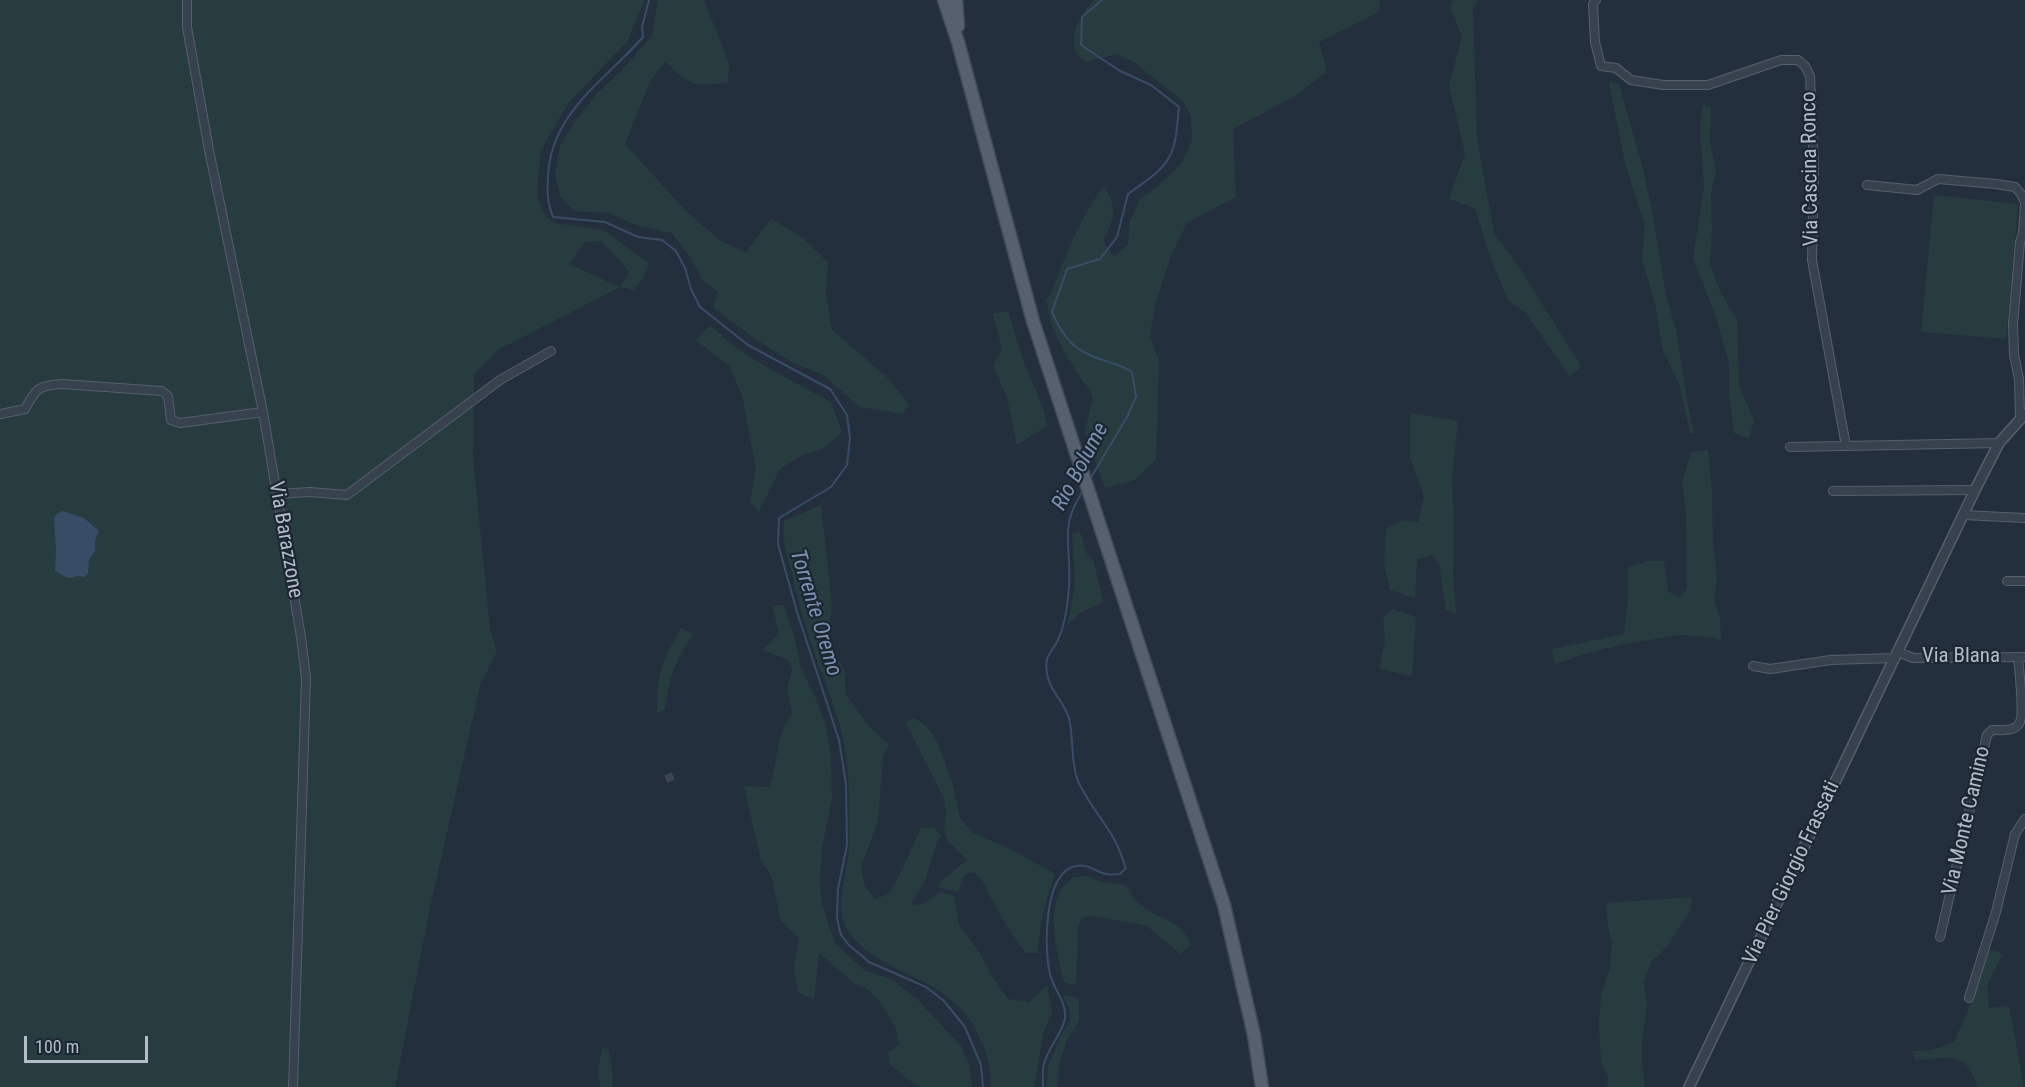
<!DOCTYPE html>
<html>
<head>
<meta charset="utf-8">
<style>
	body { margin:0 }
	#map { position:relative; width:2025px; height:1087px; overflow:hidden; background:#242f3e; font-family:"Roboto Condensed",sans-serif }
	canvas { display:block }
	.scale { position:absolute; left:24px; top:1036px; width:124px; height:27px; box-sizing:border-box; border:3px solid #b4bcc9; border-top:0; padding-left:8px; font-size:18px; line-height:21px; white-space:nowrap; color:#b4bcc9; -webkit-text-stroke:4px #1d2633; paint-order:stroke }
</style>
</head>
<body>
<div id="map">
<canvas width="2025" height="1087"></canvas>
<div class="scale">100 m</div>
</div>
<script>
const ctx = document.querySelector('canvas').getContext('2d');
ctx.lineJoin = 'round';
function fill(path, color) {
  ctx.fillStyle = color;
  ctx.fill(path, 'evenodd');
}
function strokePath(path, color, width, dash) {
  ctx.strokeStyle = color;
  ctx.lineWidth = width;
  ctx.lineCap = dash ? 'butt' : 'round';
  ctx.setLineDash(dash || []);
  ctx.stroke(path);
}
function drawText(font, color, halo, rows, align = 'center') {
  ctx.font = font + ' "Roboto Condensed",sans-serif';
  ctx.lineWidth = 4.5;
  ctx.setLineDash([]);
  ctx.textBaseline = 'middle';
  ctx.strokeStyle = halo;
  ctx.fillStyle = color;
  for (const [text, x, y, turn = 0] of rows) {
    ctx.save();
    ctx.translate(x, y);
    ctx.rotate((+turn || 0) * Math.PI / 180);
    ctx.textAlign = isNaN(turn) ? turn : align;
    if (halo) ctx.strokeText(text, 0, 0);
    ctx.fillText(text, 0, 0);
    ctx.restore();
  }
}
const green = new Path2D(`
	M0 0H645L627 42 570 101 548 137 540 154 537 197 545 215 555 223 603 230 649 263 643 278 633 290 620 287 498 350 474 374 473 456 490 629 497 651 480 686 430 908 395 1087H0ZM601 241 624 265 629 273 620 287 569 264 585 242Z
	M658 0H704L729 63 728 82C714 84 694 88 682 77 675 72 672 66 664 62L650 82 625 144 684 209 719 240 746 252 771 219 803 238 828 262 826 293 832 330 888 378 909 405 903 414 859 407 825 376 792 362 758 341 713 307 718 292 703 281 691 259 672 233 638 226 609 213 574 211 560 196 555 173 560 146 574 123 596 94 622 70 652 36Z
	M1094 0H1380L1379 12 1319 42 1327 71 1297 95 1233 129 1236 197 1187 223 1171 256 1155 305 1150 335 1159 361 1156 459 1135 480 1105 488 1085 432 1093 396 1066 356 1052 326 1046 300 1051 293C1066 255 1079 219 1104 186 1118 208 1114 220 1103 241L1114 257 1128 245 1130 221 1140 199 1160 184 1181 164 1192 140 1191 117 1184 102 1135 63 1117 54 1086 62C1061 46 1078 17 1094 0Z
	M1452 0H1478L1473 8 1477 139 1494 233 1521 270 1581 366 1570 377 1525 312 1508 300 1490 257 1475 208 1449 199 1465 154 1449 85 1462 37 1450 8Z
	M1609 82 1619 84 1642 165 1652 211 1666 296 1676 329 1688 406 1694 433H1690L1679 384 1662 348 1656 308 1642 259 1645 226 1626 167Z
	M1703 105 1711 107 1710 141 1716 172 1711 193 1712 231 1710 263 1719 289 1737 320 1739 385 1754 421 1749 438 1734 433 1729 394V363L1717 320 1693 258 1704 188 1700 129Z
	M1934 195 2018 204 2006 339 1921 332Z
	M1008 311 1022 357 1043 408 1047 426 1017 445 1007 398 993 365 1002 349 993 314Z
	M710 325 735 347 768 368 831 402 842 432 823 449 802 455 780 469 759 512 750 502 756 469 742 395 729 366 696 340Z
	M1410 413 1458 421 1452 477 1454 530 1453 575 1456 614 1446 610 1439 563 1432 555 1417 559 1415 598 1390 590 1384 564 1386 529 1403 520 1418 522 1424 496 1410 458Z
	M1708 450 1712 493 1713 543 1717 579 1714 601 1720 619 1721 640 1707 637 1679 635 1620 645 1588 653 1555 664 1552 649 1624 634 1628 599V567L1649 561H1664L1668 591 1679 598 1687 589 1686 512 1682 483 1691 452Z
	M821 505 832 605 828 639 845 672V693L867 724 889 745 883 757 878 820 861 868 865 886 875 900 889 893 900 874 921 828 934 827 941 837C933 844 930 871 924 883 920 890 915 897 911 904L921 905 940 892 954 896 959 925 978 950 992 976 1008 999 1029 1002 1047 985 1052 1013 1044 1030 1034 1087H990C992 1073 988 1056 982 1043 955 971 882 982 847 929 833 909 848 871 849 849 850 818 850 788 846 758 842 718 822 678 810 640 803 619 797 597 792 574 787 556 782 540 784 521Z
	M1079 532 1082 536 1086 552 1094 562 1103 602 1081 612 1067 626 1075 585 1072 534Z
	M772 605H784L794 636 801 668 816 699 826 726 831 759 832 797 822 849 820 876 821 900 828 923 835 943 864 970 893 980 919 1001 961 1046 969 1065 972 1087H921L907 1079 889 1063V1052L899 1044 896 1028 878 999 865 988 854 983 819 953 814 999 798 992 794 969 799 939 780 919 772 877 761 861 744 786 769 787C780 759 773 741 792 713L787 689 792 670 788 660 763 650 779 634Z
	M1392 609 1416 617 1412 676 1379 669 1385 640 1383 618Z
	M681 628 693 634C675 662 669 676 665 710L657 713C657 671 661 664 681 628Z
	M915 718 928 728 937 741 952 782 960 818 973 833 1012 850 1055 874C1046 901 1039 925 1038 953H1026C1013 937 1002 918 992 900 985 887 986 883 974 872L965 874 958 892 937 887 941 881 967 860 947 840 944 829 946 814 944 798 905 722Z
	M1088 876C1101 884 1113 882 1127 886 1130 891 1133 899 1137 902 1156 920 1181 918 1191 945L1181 954 1147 926 1093 916 1081 918 1078 928 1076 985 1064 982C1058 959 1047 913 1060 892 1063 886 1069 882 1073 877Z
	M1692 897 1690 911 1666 948 1651 962 1644 983 1647 1007 1642 1039V1066L1645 1087H1607L1608 1078 1601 1062 1599 1024 1601 994 1610 969 1612 943 1608 928 1606 903Z
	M1987 950 1998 951 2002 955 1987 985 1989 1008 2009 1006 2024 1087H1977C1967 1049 1948 1058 1916 1060L1912 1051 1932 1050 1954 1042 1972 1001Z
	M1063 995 1079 998V1021L1067 1040 1060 1061 1057 1087H1046L1048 1067 1061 1035 1070 1021 1069 1008Z
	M608 1048 612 1069 613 1087H600L598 1070 602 1049Z`);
const water = new Path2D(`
	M63 511 84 518 99 531 95 540V551L89 559 88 573 85 577 77 576C67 581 64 575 55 571L56 550 54 518 57 514Z`);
const stream = new Path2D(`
	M649 0 642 27 643 37C605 81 551 112 548 176 547 193 547 201 553 217L605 222 638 237 662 240 676 251 685 268 691 289 700 307 748 345 830 389 847 415 850 438 847 465 831 487 779 518 778 544 797 612 839 740 846 784 847 845 838 889 837 919 841 935 849 945 869 962 926 987 944 1001 965 1027 981 1065 983 1087
	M1089 481 1127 417 1136 397 1132 372C1116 362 1103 362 1088 354 1069 346 1060 330 1052 312L1067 269 1100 259 1117 237 1128 194C1140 185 1161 172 1168 159 1177 145 1177 124 1179 107L1151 85 1120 71 1081 45 1082 17 1102 0
	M1043 1087C1043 1080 1042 1071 1044 1064 1047 1049 1063 1033 1065 1018 1067 1003 1053 988 1050 974 1044 950 1043 872 1076 866 1088 863 1095 872 1106 874 1110 875 1116 874 1120 874L1126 868C1122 858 1119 847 1114 839 1103 819 1087 802 1078 781 1070 761 1074 738 1069 718 1064 702 1049 690 1047 673 1044 655 1051 654 1058 640 1065 624 1068 605 1069 587 1072 548 1058 527 1083 491`);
const minorTunnel = new Path2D(`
	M668 774 672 784`);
const minor = new Path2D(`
	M187 0V27L209 150 263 412 301 637 306 678 293 1087
	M1596 0 1593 4 1595 42 1601 66 1616 68 1631 80 1663 85H1708L1781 60H1798L1805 66 1810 76 1814 167 1812 260 1846 446
	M1867 185 1917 190 1938 179 1996 184 2015 187 2021 194 2025 202
	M2023 233 2025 204
	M0 414 25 409C36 389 38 385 62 384L162 391 168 396 171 420 180 423 263 412
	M2020 418 2019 379 2014 355 2013 324 2020 242 2023 233 2025 232
	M1790 447 1999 443
	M1833 491 1975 490
	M277 494 310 492 347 495 500 380 551 351
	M1963 515 2025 518
	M2007 581H2025
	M1898 652 1913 658 2025 657
	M1753 666 1770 669 1831 660 1895 658
	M1940 937 1987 735 1992 730C2000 730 2013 732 2019 724 2025 715 2019 670 2018 657
	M1969 998 1996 912 2015 834 2025 819`);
const tertiary = new Path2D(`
	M1689 1087 1975 490 1999 443 2025 414`);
const primary = new Path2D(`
	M944 0 958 42 1033 321 1224 905 1254 1035 1262 1087
	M956 0 958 26`);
const streetNames = [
	["Via Cascina Ronco",1811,169,-91],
	["Via Barazzone",285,540,80],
	["Via Blana",1961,657],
	["Via Monte Camino",1967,821,-77],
	["Via Pier Giorgio Frassati",1792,873,-65]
];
const waterNames = [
	["Rio Bolume",1081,467,-62],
	["Torrente Oremo",815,613,73]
];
fill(green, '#263c3f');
fill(water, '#394c67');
strokePath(stream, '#394c67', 2);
strokePath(minorTunnel, '#3a4453', 8, [8, 4]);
strokePath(minor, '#565f6c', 10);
strokePath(tertiary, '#565f6c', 12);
strokePath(primary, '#414a57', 15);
strokePath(minor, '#38414e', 8);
strokePath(tertiary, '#38414e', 9);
strokePath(primary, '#56606e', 12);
drawText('21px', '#b4bcc9', '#1d2633', streetNames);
drawText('italic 22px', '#7c92b1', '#1d2633', waterNames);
</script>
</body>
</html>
